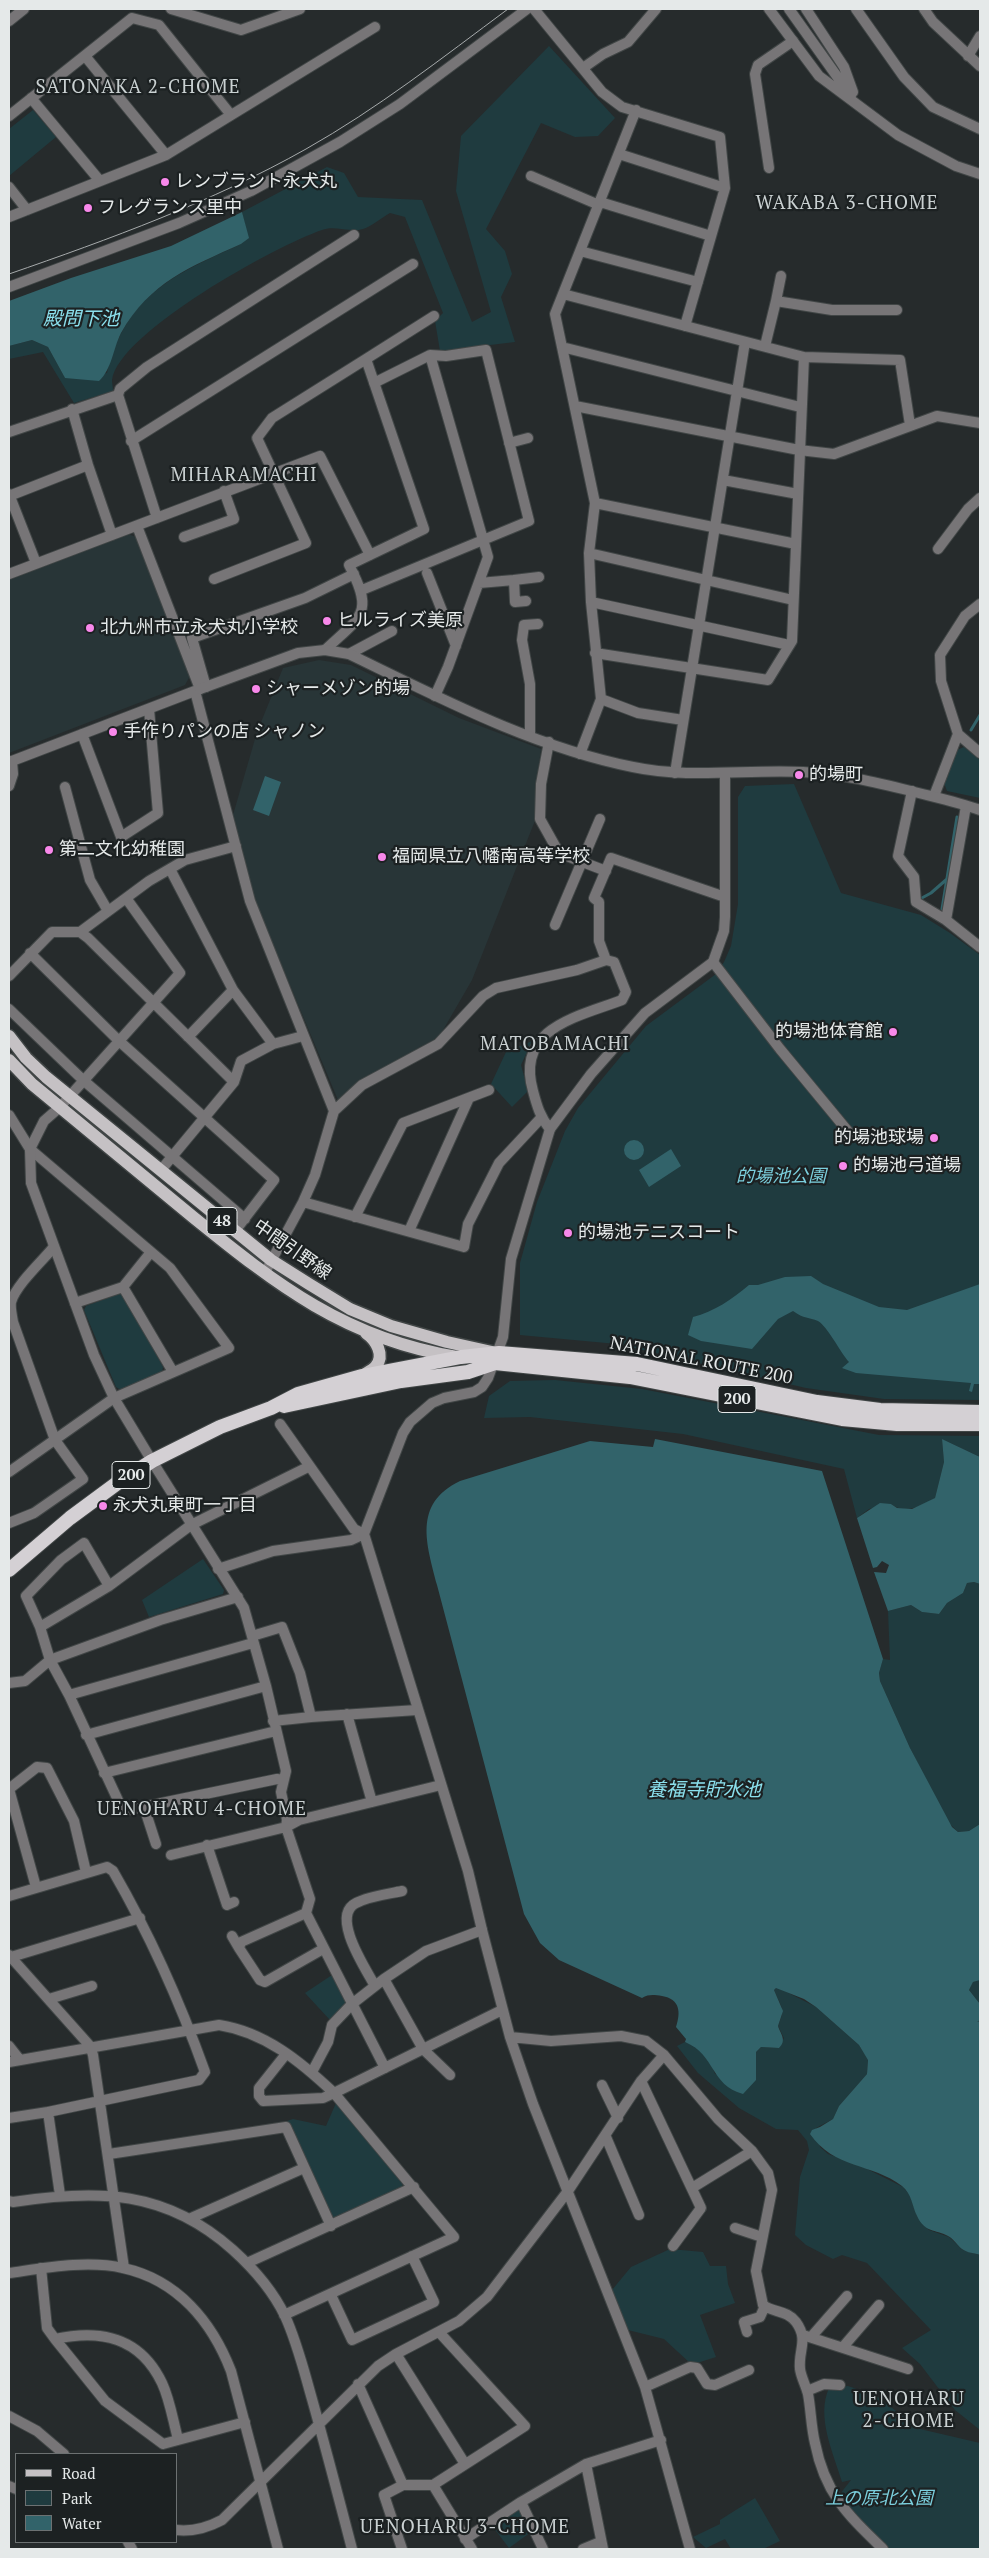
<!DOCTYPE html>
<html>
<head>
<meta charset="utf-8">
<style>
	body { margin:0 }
	#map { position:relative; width:989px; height:2558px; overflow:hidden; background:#262b2c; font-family:"PT Serif",serif }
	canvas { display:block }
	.frame { position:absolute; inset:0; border:10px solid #e5e9e9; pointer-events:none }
	.legend { position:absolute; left:15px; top:2453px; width:162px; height:90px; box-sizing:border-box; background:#1c2122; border:1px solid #6c7172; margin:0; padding:6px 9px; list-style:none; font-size:15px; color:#e5e9e9 }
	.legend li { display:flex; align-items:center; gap:10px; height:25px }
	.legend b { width:25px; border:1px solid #6c7172 }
</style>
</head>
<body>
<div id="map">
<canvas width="989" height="2558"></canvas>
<div class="frame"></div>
<ul class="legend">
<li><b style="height:6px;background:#c5c1c4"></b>Road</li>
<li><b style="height:14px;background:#1f3b3f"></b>Park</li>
<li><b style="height:14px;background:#32636a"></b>Water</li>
</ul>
</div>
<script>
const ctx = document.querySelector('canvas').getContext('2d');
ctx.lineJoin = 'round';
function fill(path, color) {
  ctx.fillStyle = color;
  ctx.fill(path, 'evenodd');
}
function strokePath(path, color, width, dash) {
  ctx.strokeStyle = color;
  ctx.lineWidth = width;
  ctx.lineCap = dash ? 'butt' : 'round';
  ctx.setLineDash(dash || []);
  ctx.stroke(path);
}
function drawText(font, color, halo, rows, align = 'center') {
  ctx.font = font + ' "PT Serif","Noto Sans JP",serif';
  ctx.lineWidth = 4.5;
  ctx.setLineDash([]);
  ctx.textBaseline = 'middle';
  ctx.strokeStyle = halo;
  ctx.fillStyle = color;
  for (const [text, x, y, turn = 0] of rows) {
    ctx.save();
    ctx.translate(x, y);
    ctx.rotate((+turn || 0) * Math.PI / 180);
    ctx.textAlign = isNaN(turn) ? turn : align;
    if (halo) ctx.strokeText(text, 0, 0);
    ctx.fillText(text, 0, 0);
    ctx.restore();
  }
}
const built = new Path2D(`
	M128 534 136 537 190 676 185 685 9 753V580Z
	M319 660 351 665 459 718 541 749 536 786 538 813 472 980 439 1037 362 1080 338 1100 254 899 233 815 257 732 283 668Z`);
const green = new Path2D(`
	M549 46 615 118 598 136 575 137 541 123 486 229 505 251 512 274 501 297 515 342 440 351 435 321 443 313 405 217 390 213C381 218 372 226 363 229 350 233 334 225 322 230 277 245 119 332 112 380 112 383 113 388 113 391L74 403 43 352 9 359V346L32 340 48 347 65 378 107 373C126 295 173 275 241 244L248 238 242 212 327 167 344 173 358 197 422 200 472 322 491 312 456 191 461 136Z
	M33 110 56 137 9 176V129Z
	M964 747 980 760V798L947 791 944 783 957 750Z
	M794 784 841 893 921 915 950 933 980 955V1400L884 1399 806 1388 617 1344 520 1335V1263L537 1202 565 1131 578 1108 646 1026 716 974 724 962 731 946 738 904V797L745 786Z
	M532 1041 521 1065 528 1091 512 1107 491 1084 506 1052Z
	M119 1294 124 1295 163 1367 162 1372 121 1390 116 1387 84 1310 86 1306Z
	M555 1380 642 1389 879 1435 980 1436V1457L942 1439 944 1462 935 1498C922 1506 905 1515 891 1504L869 1509 857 1518 844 1469 683 1434 530 1417 484 1418 489 1396 510 1381Z
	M203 1559 224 1590 223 1594 149 1617 142 1600Z
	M974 1582 980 1584V1824L969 1831 958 1832 946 1820 910 1748 880 1681 879 1673 883 1659 890 1660 888 1611 911 1605 922 1612 939 1614 947 1603 963 1593 967 1583Z
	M332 1975 348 2003 330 2020 305 1993Z
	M978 1980H980V2004L969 1990 973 1982Z
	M777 1987 816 2007 859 2045 868 2059 867 2074 839 2106 833 2119 816 2128 820 2147 828 2154 859 2165 903 2187 910 2195 917 2216 929 2230 949 2237 963 2250 980 2255V2430L955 2410 920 2364 902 2348 931 2330 867 2263 842 2255 833 2259 806 2245 795 2235 800 2177 809 2150 807 2141 798 2130 776 2129 739 2108 698 2073 677 2046 685 2042C700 2048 710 2059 715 2074L756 2080V2052L761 2047 779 2048 784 2038 778 2026 782 2015V2008L774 1990Z
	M336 2103 403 2182 402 2188 332 2219 287 2121 293 2119 326 2126Z
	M670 2249 703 2252 710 2266H726L728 2284 735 2303 700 2315 716 2357 697 2363H690L664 2339 628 2330 612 2290 631 2267Z
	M848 2386 875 2395 920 2429 980 2443V2549H889L843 2503 840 2494 851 2480 842 2482C833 2452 816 2417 829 2388Z
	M755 2498 780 2541 763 2549H731L725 2539 706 2548 693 2537 720 2524V2520Z
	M519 2509 531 2532 509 2548 493 2527Z`);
const water = new Path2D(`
	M242 212 249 238 241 244C190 267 150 282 121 333 113 349 112 369 99 381L65 378 48 347 32 340 9 346V301L71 278 171 246Z
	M265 776 281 782 269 816 253 810Z
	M624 1150a10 10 0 1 1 20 0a10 10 0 1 1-20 0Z
	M671 1149 681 1166 649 1187 639 1170Z
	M811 1276 823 1284 879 1307 907 1310 980 1284V1384H974L972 1392 969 1391 971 1383 856 1373 842 1368 849 1362C840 1352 828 1327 818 1321 809 1317 804 1319 793 1311L778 1319 752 1349 701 1341 688 1335 693 1317C714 1312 732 1299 749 1285H758L785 1277Z
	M655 1439 822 1471 883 1659 879 1673 880 1681 910 1748 952 1827 958 1832 969 1831 980 1824V1980L973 1982 969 1990 980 2004V2020L977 2022 980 2021V2255C975 2253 967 2253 962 2249 957 2245 954 2239 948 2236 935 2229 925 2233 917 2216 912 2206 912 2194 902 2186 872 2163 834 2169 810 2134L812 2130 820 2127 833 2119 839 2106 867 2074 868 2060 859 2045 816 2007 804 1999 776 1988 774 1990 783 2011 778 2026C781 2035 787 2040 779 2048L761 2047 756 2052V2080L743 2094C710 2085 716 2055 685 2042L686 2039 676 2027C681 2012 680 1999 662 1996 654 1995 649 1994 642 1998L559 1960 540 1943 524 1914 437 1585C427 1545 412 1504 460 1481L590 1441 653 1447Z
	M942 1439 980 1457V1584L974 1582 967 1583 963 1593 947 1603 939 1614 922 1612 911 1605 888 1611 874 1572 886 1573 889 1565 882 1561 877 1567 873 1568 857 1518 880 1503 891 1504 897 1508 912 1509 935 1498 944 1462Z`);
const stream = new Path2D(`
	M971 730 980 715
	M920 899 931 893 947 879
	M942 909 957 817`);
const minor = new Path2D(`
	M171 9 241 30 300 9
	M534 9 602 92 622 107 720 137 725 188 685 326
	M856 9 904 77 933 107 980 129
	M924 9 933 22 980 66
	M85 56 166 155
	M968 56 980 36
	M583 68 603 54 628 42 656 9
	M31 98 100 181
	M9 116 132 18 159 25 231 115
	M619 154 725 188
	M769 168 755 74 758 65 793 41
	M531 176 599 205
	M9 187 27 210
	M600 202 711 236
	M9 217 166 155 375 27
	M580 251 698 282
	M563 294 804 357 792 641 768 680 595 653
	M776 301 781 276
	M765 346 776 301 832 310H897
	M562 347 800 407
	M430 355 488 557 448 667 435 696
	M804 357 900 360 910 425
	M366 359 434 316
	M118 395 157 518
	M575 406 799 450 834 454 937 416 980 423
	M72 409 88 465 112 535
	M9 432 118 395 120 389 147 367 354 235
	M131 441 413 264
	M509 443 528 438
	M723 480 798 494
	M9 494 36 563
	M9 496 88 465
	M595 503 796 544
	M184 537 234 519 224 491
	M938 549 968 509 980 498
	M589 553 793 600
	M427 573 456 646
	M9 574 320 456 370 555
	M214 579 306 543 257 438 272 418 366 359 424 529 349 565C375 614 361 616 325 650
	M514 580 539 577
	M479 583 514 580 515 602 526 601
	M362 590 529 521 486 350 446 356 430 355 374 383
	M591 602 789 645
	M980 604 965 616 940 655 941 681 958 734 980 753
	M349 654 392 631
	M206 687 192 638 305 598 354 574
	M195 691 250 901 334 1111 315 1175 303 1202 268 1267
	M601 699 638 713 683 720
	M82 734 121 837 158 813 149 709
	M530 735V684L522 640 524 625 538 624
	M549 742 541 784 540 819 559 853 606 871
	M580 754 601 699 591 602 589 553 595 503 555 314 636 110
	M675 773 745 342
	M9 786 13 774 12 761 200 689 137 526
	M65 787 90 880 108 911
	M912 791 898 856 914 877 916 902 946 920
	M934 796 958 734
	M966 806 946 920 980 947
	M170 869 233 990 273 1044
	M555 925 600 819
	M80 932 88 938 234 1082
	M30 953 118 1040 274 1180 235 1231
	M606 960 599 941V902L594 898 611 858 725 897
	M713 962 780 1049 851 1135 846 1137
	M9 976 52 932H80L149 881 185 860 236 846
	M9 1009 83 1080 245 1219
	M188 1037 233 990
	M60 1107 180 973 126 898
	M334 1111 362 1085 438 1044 483 996 496 988 577 970 606 960 614 962 626 992 622 1000C577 1017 515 1028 533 1091 537 1106 540 1117 550 1129
	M9 1115 30 1149 170 1268 229 1348 114 1398 9 1472
	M161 1170 234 1082 241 1061 273 1044 303 1036
	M303 1202 464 1247 468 1224 499 1163 541 1118
	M355 1217 403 1123 489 1090
	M409 1231 469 1098
	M123 1287 173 1372
	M75 1303 123 1287 151 1252
	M280 1424 354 1529 364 1534
	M152 1461 244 1608 266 1686 286 1771 281 1792 287 1820 286 1827 310 1899 306 1913 385 2068
	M9 1523 34 1513 83 1479 55 1440 13 1322C12 1315 10 1308 11 1302 16 1285 42 1261 53 1248
	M218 1569 273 1551 351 1540 364 1534
	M40 1627 26 1596 61 1560 84 1543 109 1586
	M252 1636 282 1627 300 1673 311 1717 417 1710
	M9 1683 25 1681 50 1660 160 1620 238 1597
	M69 1695 253 1643
	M347 1714 372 1802
	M273 1721 311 1717
	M86 1735 266 1686
	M104 1773 276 1731
	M283 1780 277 1779 123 1811 69 1695 50 1660 40 1627 109 1586 191 1525 308 1467
	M144 1807 156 1844
	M207 1845 227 1905 234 1902
	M171 1855 286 1827 299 1820 441 1785
	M36 1887 9 1789 37 1767 47 1768 74 1821 86 1872
	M9 1896 107 1867 113 1871C150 1935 180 2002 205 2072L199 2080 48 2112 60 2195
	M306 1913 241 1942 239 1948 260 1980 265 1982 323 1949
	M232 1936 239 1948
	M9 1955 90 2046 93 2055 124 2268
	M11 1957 140 1918
	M384 1979 423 2049 450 2075
	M375 1986C366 1969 330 1916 356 1903 369 1896 388 1894 402 1891
	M49 1999 92 1986
	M510 2037 551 2041 621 2036 646 2041 664 2055 718 2119 752 2151 768 2173 772 2190 756 2271 763 2305C774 2313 787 2310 796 2322 809 2340 798 2350 800 2369 801 2377 806 2386 808 2394 811 2410 811 2427 815 2443 825 2494 848 2515 883 2549
	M9 2046 20 2060
	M9 2062 219 2025C265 2032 301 2062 334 2093L323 2098 263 2101 259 2096V2088L286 2054
	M312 2072 328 2042 332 2025 352 2004 384 1979 426 1951 482 1930 510 2037 533 2104 645 2387 690 2549
	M641 2081 701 2208 673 2246
	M602 2085 618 2118
	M9 2118 48 2112
	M606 2137 639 2215
	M109 2154 286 2127 331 2226
	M692 2188 752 2151
	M9 2201 13 2202C98 2189 166 2190 233 2250 254 2269 273 2291 285 2316 297 2342 304 2371 312 2399 326 2449 339 2499 352 2549
	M191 2218 304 2168
	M735 2228 762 2237
	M247 2263 414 2187
	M41 2268 47 2328 55 2339 105 2401 163 2444 245 2422
	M331 2295 352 2340 434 2302 412 2256
	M284 2315 454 2237 334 2093 502 2010
	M747 2332 744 2322 760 2317 765 2306
	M803 2335 908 2369
	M812 2336 847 2296
	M55 2339C101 2329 140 2337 162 2383 170 2400 173 2421 178 2439
	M843 2347 879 2305
	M396 2354 465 2464
	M358 2384 403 2485
	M645 2387 690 2367 697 2368 707 2384 715 2385 749 2370
	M807 2391 824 2384 840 2385
	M9 2416 37 2431 64 2454
	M586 2464 603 2549
	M433 2485 472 2549
	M9 2486 16 2489
	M521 2502 543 2549
	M176 2530C193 2532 207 2528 222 2520L378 2366 396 2354 459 2321 487 2297 568 2191 641 2081 664 2055
	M465 2539 521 2502 586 2464 661 2440
	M128 2542 132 2549
	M402 2549 384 2495 403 2485H433L525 2426 439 2332
	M583 2549 600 2542`);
const tertiary = new Path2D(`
	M769 9 819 76 898 135 956 166 980 174
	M789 9 851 96
	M806 9 844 67 853 92
	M9 21 24 9
	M9 287 179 223 251 191 340 142 400 104 527 9
	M200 689 298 653 325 650 349 654C440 698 533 747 633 767 689 779 747 769 803 772 841 774 875 782 911 791 934 797 958 802 980 810
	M9 763 12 761
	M60 1107 44 1121 30 1149 31 1183 94 1355 114 1398 152 1461
	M482 1930 468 1871 364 1534 403 1433 410 1422 432 1403 444 1398 474 1392 482 1387 488 1378 503 1337 511 1259 550 1129 591 1074 645 1013 713 962 724 931 725 917V773
	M9 2273C45 2268 86 2260 123 2268 178 2280 212 2322 231 2371L278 2549`);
const primary = new Path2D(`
	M9 1036 26 1058 46 1077 271 1260 309 1284 350 1309 391 1326 447 1342 492 1352
	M9 1060 32 1084C86 1128 139 1173 193 1217 277 1285 346 1339 457 1357
	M362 1376C366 1373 373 1370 376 1366 385 1355 376 1340 366 1333`);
const trunk = new Path2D(`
	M284 1406 401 1381 468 1372 495 1363 630 1377 842 1419 897 1424H980
	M9 1570 70 1518 116 1484 152 1461 220 1427 271 1408 298 1394 362 1376 461 1357 499 1353 637 1364 817 1402 880 1410 980 1412`);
const tram = new Path2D(`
	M9 274C110 239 212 202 306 149 377 109 442 58 508 9`);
const markers = [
	[165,182,5,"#f888ea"],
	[88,208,5,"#f888ea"],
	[327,621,5,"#f888ea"],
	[90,628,5,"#f888ea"],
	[256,689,5,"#f888ea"],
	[113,732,5,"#f888ea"],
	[799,775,5,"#f888ea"],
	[49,850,5,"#f888ea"],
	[382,857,5,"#f888ea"],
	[893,1032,5,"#f888ea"],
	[934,1138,5,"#f888ea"],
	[843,1166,5,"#f888ea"],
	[568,1233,5,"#f888ea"],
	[103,1506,5,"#f888ea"]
];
const shields = [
	[222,1221,30],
	[737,1399,38],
	[131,1475,38]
];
const shieldNames = [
	["48",222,1221],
	["200",737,1399],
	["200",131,1475]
];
const poiNames = [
	["レンブラント永犬丸",175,182],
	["フレグランス里中",98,208],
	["ヒルライズ美原",337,621],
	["北九州市立永犬丸小学校",100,628],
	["シャーメゾン的場",266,689],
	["手作りパンの店 シャノン",123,732],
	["的場町",809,775],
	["第二文化幼稚園",59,850],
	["福岡県立八幡南高等学校",392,857],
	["的場池体育館",883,1032,"right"],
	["的場池球場",924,1138,"right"],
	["的場池弓道場",853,1166],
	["的場池テニスコート",578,1233],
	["永犬丸東町一丁目",113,1506]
];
const parkNames = [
	["的場池公園",781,1177],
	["上の原北公園",879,2499]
];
const streetNames = [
	["中間引野線",292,1250,35],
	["NATIONAL ROUTE 200",701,1361,11]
];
const neighbourhoodNames = [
	["SATONAKA 2-CHOME",138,88],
	["WAKABA 3-CHOME",847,204],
	["MIHARAMACHI",244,476],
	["MATOBAMACHI",555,1045],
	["UENOHARU 4-CHOME",202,1810],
	["UENOHARU",909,2400],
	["2-CHOME",909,2422],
	["UENOHARU 3-CHOME",465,2528]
];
const waterNames = [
	["殿問下池",81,320],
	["養福寺貯水池",704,1791]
];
fill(built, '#283537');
fill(green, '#1f3b3f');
fill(water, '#32636a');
strokePath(stream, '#32636a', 3);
strokePath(minor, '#414646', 12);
strokePath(tertiary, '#414646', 12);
strokePath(primary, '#414646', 15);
strokePath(trunk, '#414646', 16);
strokePath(minor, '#777577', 10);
strokePath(tertiary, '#777577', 10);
strokePath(primary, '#c5c1c4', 12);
strokePath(trunk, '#d4d0d4', 14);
strokePath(tram, '#a7abac', 1);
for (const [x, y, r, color] of markers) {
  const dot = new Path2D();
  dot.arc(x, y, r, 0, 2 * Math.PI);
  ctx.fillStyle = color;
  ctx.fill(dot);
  strokePath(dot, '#1c2122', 2);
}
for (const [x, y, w] of shields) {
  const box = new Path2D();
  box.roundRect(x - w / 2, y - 13.5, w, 27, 4);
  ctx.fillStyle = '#1c2122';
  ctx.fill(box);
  strokePath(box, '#e5e9e9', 1);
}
drawText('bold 16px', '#e5e9e9', null, shieldNames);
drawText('18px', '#e5e9e9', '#1c2122', poiNames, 'left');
drawText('italic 18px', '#7bcfdd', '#1c2122', parkNames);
drawText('18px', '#e5e9e9', '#1c2122', streetNames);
ctx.letterSpacing = '1px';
drawText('19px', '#cad1d2', '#1c2122', neighbourhoodNames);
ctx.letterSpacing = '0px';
drawText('italic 19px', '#8be0ed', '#1c2122', waterNames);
</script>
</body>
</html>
